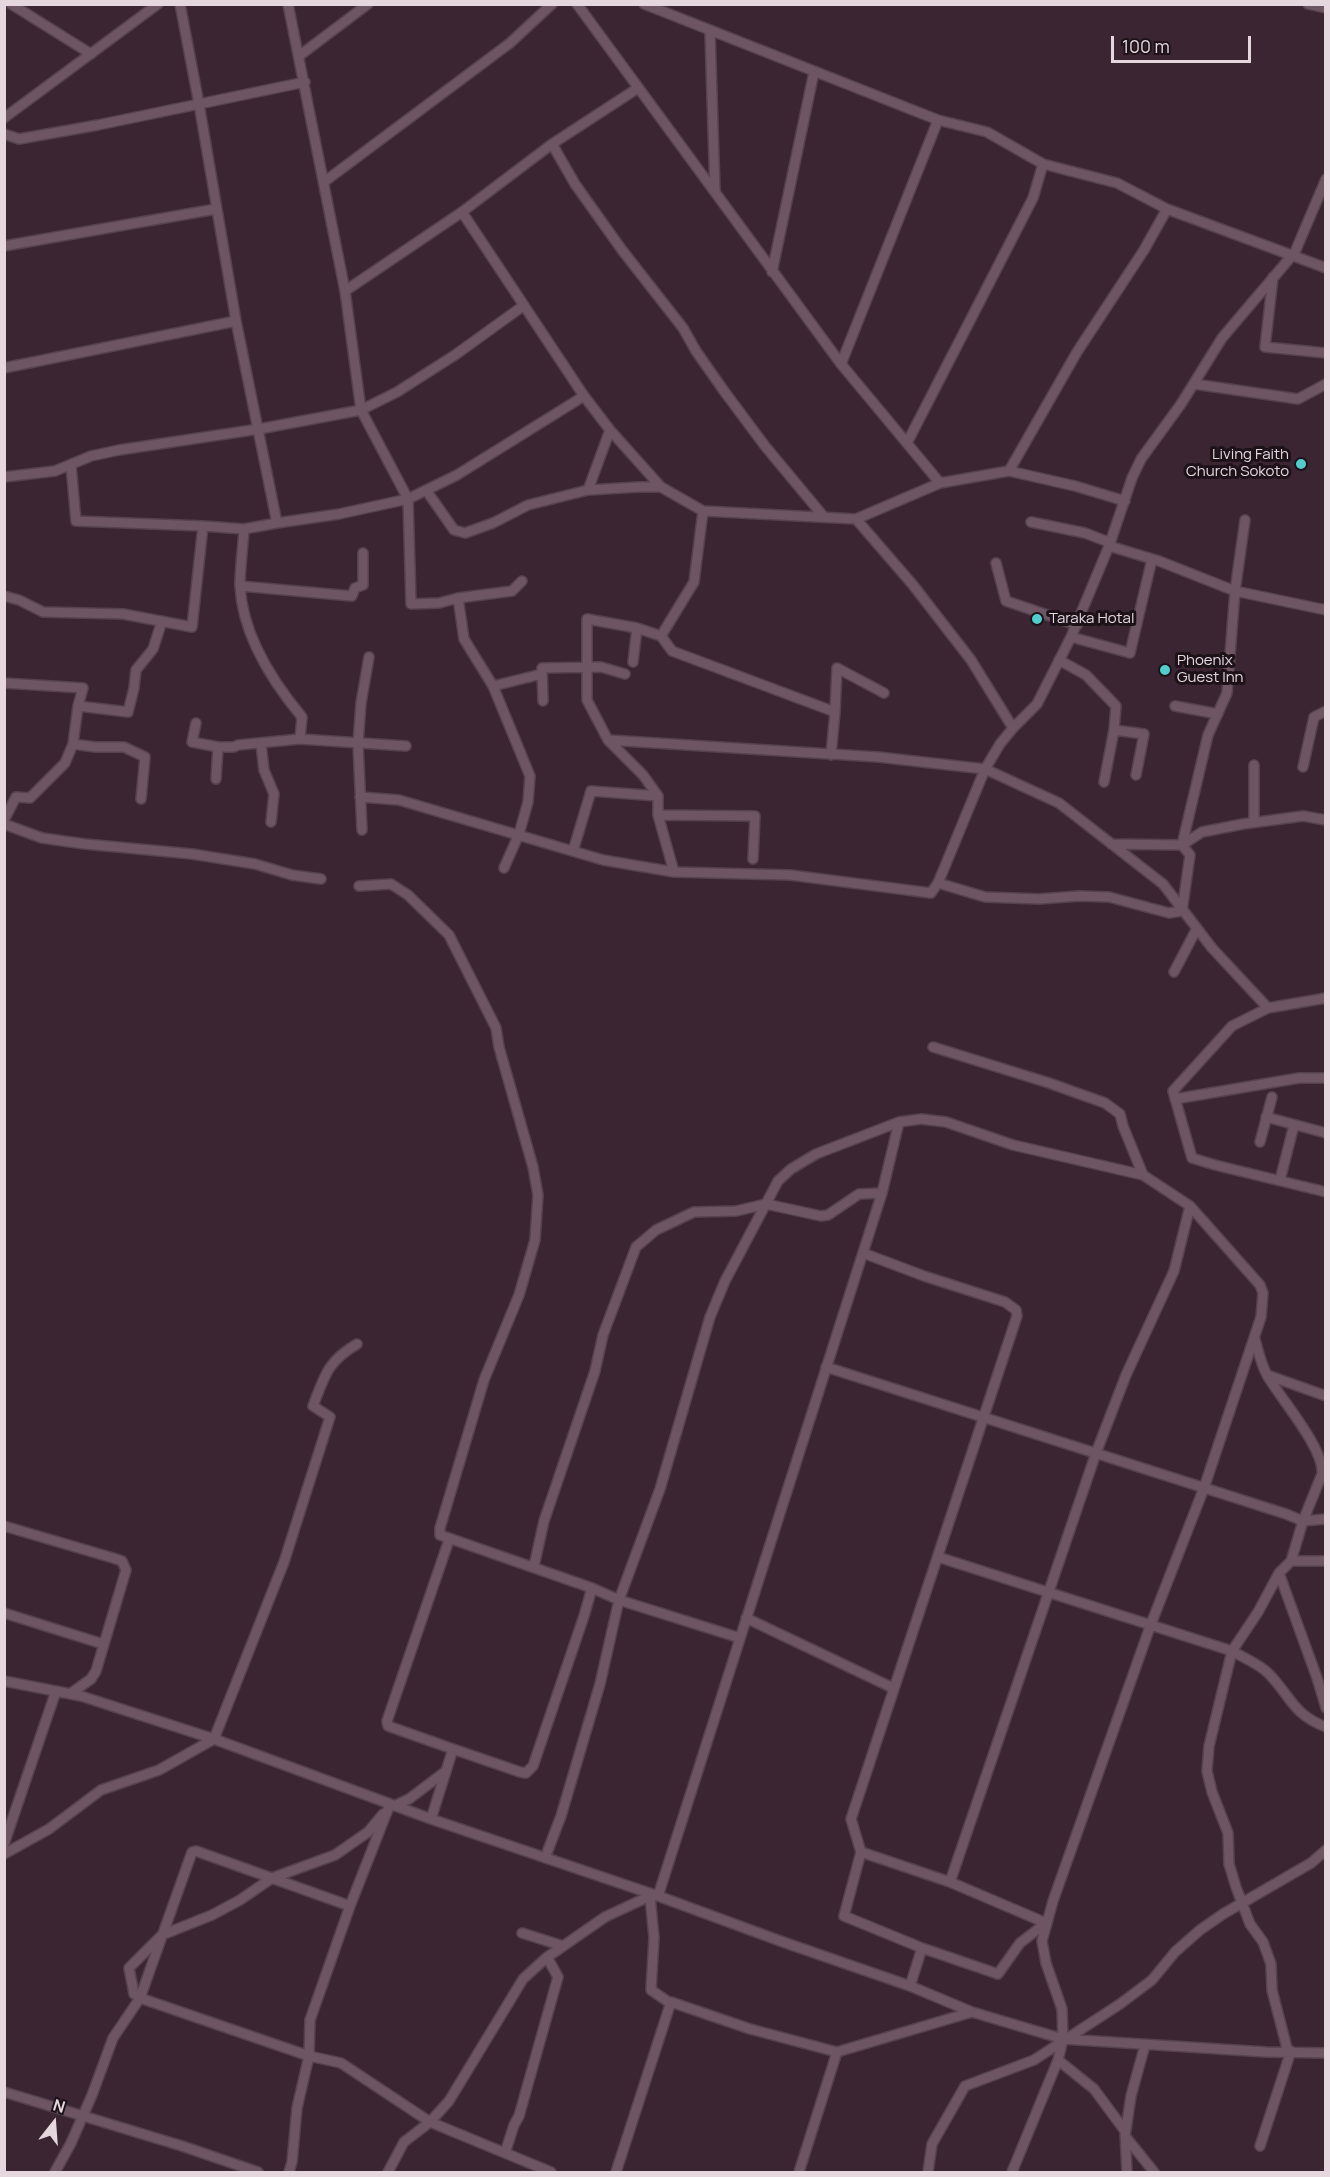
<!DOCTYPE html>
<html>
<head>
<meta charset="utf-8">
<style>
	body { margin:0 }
	#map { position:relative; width:1330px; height:2177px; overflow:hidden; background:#3c2533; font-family:Manrope,sans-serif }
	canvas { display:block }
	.frame { position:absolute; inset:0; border:6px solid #e6d7df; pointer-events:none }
	.north { position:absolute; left:24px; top:2093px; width:60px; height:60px; -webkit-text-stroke:4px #1c1218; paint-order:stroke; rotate:17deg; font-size:16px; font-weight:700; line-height:24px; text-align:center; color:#e6d7df }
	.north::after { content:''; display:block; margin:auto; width:21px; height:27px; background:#e6d7df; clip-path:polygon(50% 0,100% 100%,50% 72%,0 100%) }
	.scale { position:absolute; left:1111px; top:36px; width:140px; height:27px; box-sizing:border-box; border:3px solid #e6d7df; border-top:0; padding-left:8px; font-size:18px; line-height:21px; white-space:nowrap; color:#e6d7df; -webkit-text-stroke:4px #1c1218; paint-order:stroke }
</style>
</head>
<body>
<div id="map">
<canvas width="1330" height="2177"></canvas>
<div class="frame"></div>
<div class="north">N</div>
<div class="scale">100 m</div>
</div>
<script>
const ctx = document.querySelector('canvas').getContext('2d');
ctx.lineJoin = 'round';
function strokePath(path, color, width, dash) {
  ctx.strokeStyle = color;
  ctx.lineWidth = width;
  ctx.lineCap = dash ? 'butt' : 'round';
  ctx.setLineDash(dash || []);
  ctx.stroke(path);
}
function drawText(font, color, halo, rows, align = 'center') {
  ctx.font = font + ' Manrope,sans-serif';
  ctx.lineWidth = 6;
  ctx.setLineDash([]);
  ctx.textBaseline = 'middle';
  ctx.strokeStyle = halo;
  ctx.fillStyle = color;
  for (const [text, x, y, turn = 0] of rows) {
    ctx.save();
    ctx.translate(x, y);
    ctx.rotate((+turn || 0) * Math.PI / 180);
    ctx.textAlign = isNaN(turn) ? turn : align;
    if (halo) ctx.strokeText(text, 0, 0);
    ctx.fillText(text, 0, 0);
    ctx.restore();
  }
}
const minor = new Path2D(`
	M11 4 91 54
	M288 4 345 291 361 410 408 499 411 604 439 603 458 598 464 639 493 686 530 776 528 802 519 834 504 868
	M577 4 841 364 940 483
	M644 4 938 120 987 132 1043 164 1117 183 1167 209 1326 268
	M1308 4 1326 8
	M710 32 715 191
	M299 56 368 4
	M4 118 158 4
	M4 134 19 139 98 125 305 82
	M552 144 575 184 622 250 683 328 696 351 724 391 765 446 824 517
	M324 182 510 43 552 4
	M462 212 584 396 610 430 661 487
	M4 246 216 209
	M772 272 814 72
	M1273 277 1265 347 1326 353
	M345 291 462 212 552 144 638 88
	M841 364 938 120
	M4 368 236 321
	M1194 384 1298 399 1326 384
	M907 443 1033 198 1043 164
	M71 465 76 521 203 526
	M1009 471 1077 352 1144 250 1167 209
	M4 477 55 471 91 456 119 450 259 429 361 410 397 392 455 355 523 306
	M426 490 454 530 465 533 493 523 528 505 588 490 638 487H661L703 511 856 519 940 483 1009 471 1075 486 1125 501
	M588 490 610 430
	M856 519 913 585 971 660 1013 728
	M1031 522 1085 533 1111 543
	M277 523 339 514 408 499 457 475 584 396
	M244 529C243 547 240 567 240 585 242 634 272 681 302 717L300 739
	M1109 546 1159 561 1235 591 1326 610
	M996 563 1006 601 1077 625
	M240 586 352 596 355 588 363 585V553
	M4 596 19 600 43 612 123 614 192 627 203 526 244 529 277 523 236 321 199 104 180 4
	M458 598 512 591 522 581
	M661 636 694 582 703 511
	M1071 637 1130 653 1152 559
	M1059 660 1086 675 1116 706 1114 730 1104 782
	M633 662 637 628
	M4 683 83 688 78 706
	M493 686 542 674
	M543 701 542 668 601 667 625 674
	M1175 706 1218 714
	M835 712 837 668 884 693
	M196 723 192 742 218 747H234L238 745 300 739 406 746
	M1114 730 1144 734 1136 775
	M608 740 878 757 985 769 1059 803 1163 884 1212 948 1268 1008
	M73 744 95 747H124L145 757 141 799
	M261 744 264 770 274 794 271 822
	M1254 765V822
	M1303 767 1314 717 1326 711
	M216 779 218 747
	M360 797 399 800 603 860 674 872 790 875 931 893 938 883 985 769 1000 744 1013 728 1037 704 1071 637 1109 546 1132 478 1141 459 1181 404 1222 338 1295 252 1326 179
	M658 815 755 816 753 859
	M4 820 16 797 30 798 65 763 73 744 78 706 128 712 134 688 136 670 153 649 162 621
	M4 824 42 838 85 844 192 854 255 864 292 875 321 879
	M362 830 358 744 361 703 369 657
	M1111 844 1182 845 1202 832 1243 824 1303 816 1326 820
	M573 851 591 791 658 796
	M674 872 658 815V796L643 775 608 740 587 700V619L637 628 661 636 672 651 835 712 831 755
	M938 883 985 897 1039 899 1079 896 1109 897 1169 913 1182 911 1190 855 1182 845 1208 735 1227 693 1235 591 1245 520
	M359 886 391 884 408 895 449 935 496 1028 499 1047 533 1167 538 1195 535 1240 519 1295 484 1380 440 1528V1535L592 1588 584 1616 533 1766 526 1773 520 1772 453 1749 431 1819
	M1174 972 1196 930
	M1326 998 1268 1008 1232 1026 1173 1091 1192 1158 1215 1165 1326 1192
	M933 1047 1049 1083 1105 1103 1120 1114 1123 1126 1143 1175 1190 1206 1174 1271 1126 1375 1096 1453 950 1882
	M1175 1099 1299 1078H1326
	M1266 1117 1326 1133
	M1260 1142 1272 1097
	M1280 1180 1294 1125
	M863 1253 924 1276 1005 1302 1016 1310 1017 1316 851 1819 861 1852 950 1882 1046 1923
	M1255 1339C1258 1351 1261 1364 1267 1375 1280 1398 1325 1449 1322 1474L1303 1521 1291 1561 1279 1573 1258 1612 1232 1651 1209 1746 1207 1771 1212 1792 1228 1833 1229 1864 1236 1887 1250 1924 1263 1942 1271 1964 1272 1990 1289 2056
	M826 1367 1286 1514 1303 1521 1326 1519
	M1267 1375 1326 1396
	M4 1526 113 1558 122 1561 126 1570 96 1671 91 1679 70 1694
	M449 1540 387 1721 388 1726 453 1749
	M938 1557 1232 1651C1244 1658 1259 1664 1268 1673 1291 1696 1292 1714 1326 1727
	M1291 1561H1326
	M534 1566 544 1521 595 1371 603 1335 636 1247 656 1230 694 1212 736 1211 766 1204 821 1216 828 1215 859 1194 882 1193
	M1279 1573 1317 1678 1326 1708
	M592 1588 619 1600 740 1638
	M4 1613 103 1644
	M746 1618 893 1688
	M4 1681 81 1696 214 1739 431 1819 658 1896 783 1942 910 1986 972 2012 1063 2039 1266 2052 1326 2053
	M394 1806 409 1799 446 1771
	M4 1844 56 1691
	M861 1852 844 1916 922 1948 998 1974 1020 1943 1046 1923
	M4 1854 49 1829 101 1790 159 1770 214 1739 284 1562 330 1417 313 1406C325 1375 327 1362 357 1344
	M545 1858 561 1816 600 1684 619 1600 660 1489 710 1317 725 1281 778 1181 791 1169 816 1154 899 1122 921 1119 946 1122 1013 1145 1143 1175
	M650 1896 654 1938 651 1990 670 2003
	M522 1933 563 1946
	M910 1986 922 1948
	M134 1994 129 1968 162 1935 212 1915 240 1900 272 1878 335 1855 368 1832 383 1814
	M140 1998 309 2056 310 2020 350 1906 390 1804
	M1145 2045 1131 2096 1125 2136 1154 2172
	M1058 2060 1094 2089 1125 2131 1127 2172
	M4 2092 182 2146 258 2172
	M1260 2146 1291 2051
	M505 2153 514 2125 519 2116 558 1977 547 1957
	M55 2172 71 2143 92 2095 113 2038 140 1998 192 1852 196 1851 350 1906
	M289 2172 292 2162 297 2108 309 2056 341 2063 430 2122 551 2172
	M388 2172 404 2142 430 2122 449 2101 523 1979 546 1958 605 1917 650 1896H658L882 1193 899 1122
	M616 2172 671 2002 750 2029 837 2052 972 2012
	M799 2172 837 2052
	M928 2172 932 2144 965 2086 1034 2060 1120 2004 1152 1980 1175 1952 1200 1930 1223 1914 1311 1863 1326 1850
	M1012 2172 1058 2060 1063 2039 1062 2009 1046 1963 1042 1941 1053 1901 1151 1624 1204 1488 1261 1317 1263 1293 1260 1285 1190 1206`);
const markers = [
	[1301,464,6,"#52cdce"],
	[1037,619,6,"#52cdce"],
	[1165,670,6,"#52cdce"]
];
const poiNames = [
	["Living Faith",1289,455,"right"],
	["Church Sokoto",1289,472,"right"],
	["Taraka Hotal",1049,619],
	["Phoenix",1177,661],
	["Guest Inn",1177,678]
];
strokePath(minor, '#55424e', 12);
strokePath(minor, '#6e5563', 9);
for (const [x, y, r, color] of markers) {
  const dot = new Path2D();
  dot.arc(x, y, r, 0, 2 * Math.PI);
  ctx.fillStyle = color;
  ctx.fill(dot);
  strokePath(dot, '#1c1218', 2);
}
drawText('15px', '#e6d7df', '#1c1218', poiNames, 'left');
</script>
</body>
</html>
